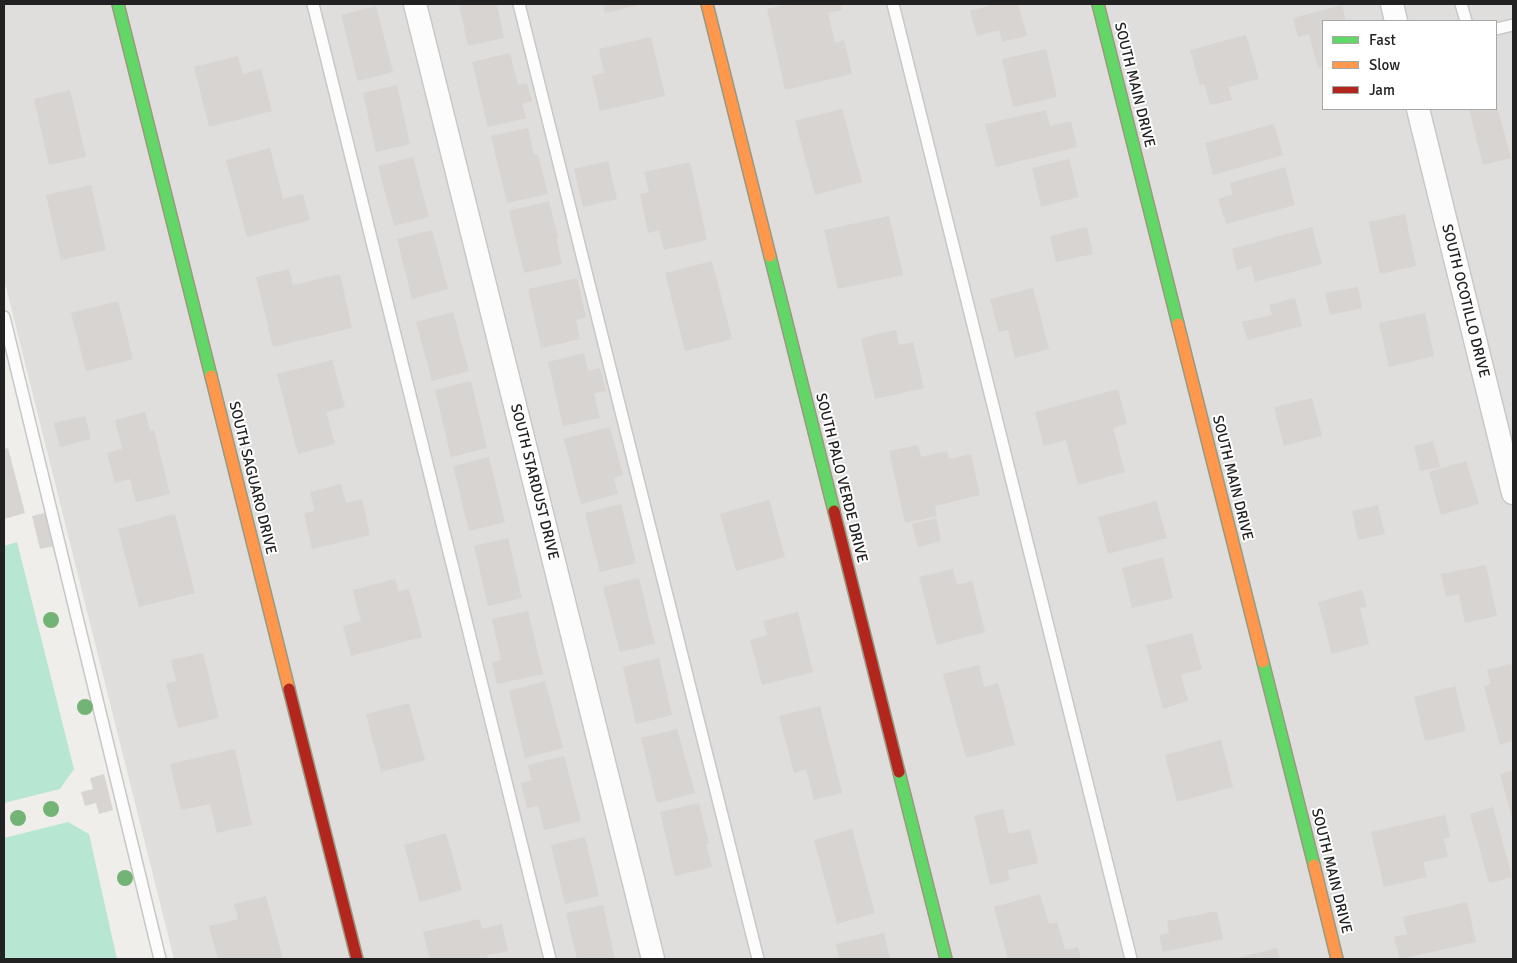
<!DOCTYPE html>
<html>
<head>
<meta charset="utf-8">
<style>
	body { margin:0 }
	#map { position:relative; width:1517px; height:963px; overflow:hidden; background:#f0eeeb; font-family:Signika,sans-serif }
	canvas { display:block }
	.frame { position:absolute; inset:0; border:5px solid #222; pointer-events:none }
	.legend { position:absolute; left:1322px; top:20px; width:175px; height:90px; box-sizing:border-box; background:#fff; border:1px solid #a7a7a7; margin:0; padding:6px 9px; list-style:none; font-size:15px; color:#222 }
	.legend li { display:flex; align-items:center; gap:10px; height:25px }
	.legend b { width:25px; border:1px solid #a7a7a7 }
</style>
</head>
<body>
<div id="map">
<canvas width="1517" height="963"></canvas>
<div class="frame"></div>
<ul class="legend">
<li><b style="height:6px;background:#63d668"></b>Fast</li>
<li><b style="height:6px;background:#ff974d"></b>Slow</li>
<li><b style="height:6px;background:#b3261e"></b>Jam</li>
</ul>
</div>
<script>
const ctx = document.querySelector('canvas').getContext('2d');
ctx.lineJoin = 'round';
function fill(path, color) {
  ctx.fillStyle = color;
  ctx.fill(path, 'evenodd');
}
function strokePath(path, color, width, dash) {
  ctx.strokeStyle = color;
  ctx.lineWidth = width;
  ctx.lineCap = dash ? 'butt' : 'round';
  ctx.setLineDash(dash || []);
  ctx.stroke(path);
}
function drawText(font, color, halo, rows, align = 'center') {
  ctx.font = font + ' Signika,sans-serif';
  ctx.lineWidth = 4;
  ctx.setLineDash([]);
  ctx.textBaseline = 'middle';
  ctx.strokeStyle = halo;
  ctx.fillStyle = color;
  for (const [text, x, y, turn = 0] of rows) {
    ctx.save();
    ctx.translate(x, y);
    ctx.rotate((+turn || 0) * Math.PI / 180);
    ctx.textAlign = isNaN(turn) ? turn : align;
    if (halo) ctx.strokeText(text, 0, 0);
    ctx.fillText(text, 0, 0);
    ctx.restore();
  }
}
const residential = new Path2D(`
	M4 4H1513V959H174L4 279ZM1323 21H1496V109H1323Z`);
const pitch = new Path2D(`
	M17 542 74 769 60 789 4 803V546Z
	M68 822 89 834 117 959H4V838Z`);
const building = new Path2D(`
	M459 4H497L504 38 468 46Z
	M603 4H643L605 13Z
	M790 4H840L842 10 828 13 835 43 844 40 852 74 785 90 767 9Z
	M995 4H1018L1027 36 1002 42 999 30 977 36 970 11Z
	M1342 5 1346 21H1323V66L1318 68 1309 34 1298 37 1293 18Z
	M376 6 393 72 358 81 341 15Z
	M1246 35 1259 79 1228 87 1232 100 1210 105 1204 84 1200 85 1190 50Z
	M651 37 665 96 600 111 592 76 604 73 599 49Z
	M1046 49 1057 97 1013 107 1002 59Z
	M510 53 518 85 527 83 532 101 522 104 526 118 488 127 472 62Z
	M238 56 243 74 261 69 272 111 209 127 194 67Z
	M397 85 410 144 376 152 363 93Z
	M70 90 86 157 49 165 34 99Z
	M1496 103 1511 158 1483 165 1469 109H1496Z
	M842 109 862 182 815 195 795 121Z
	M1046 110 1050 126 1071 121 1077 147 996 167 985 124Z
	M1274 124 1283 155 1213 175 1205 143Z
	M528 128 534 155 538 154 548 194 507 203 491 136Z
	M270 148 283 199 303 194 310 220 247 237 226 160Z
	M413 157 429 217 394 226 378 166Z
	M1069 159 1079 197 1041 207 1032 168Z
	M608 161 617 199 583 207 574 169Z
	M690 162 707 240 664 250 659 230 648 233 640 194 649 192 644 172Z
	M1285 167 1295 205 1226 224 1218 199 1233 194 1230 183Z
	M91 185 106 250 61 260 46 195Z
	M549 201 558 237 556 238 562 264 524 273 509 211Z
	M1405 214 1416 266 1380 274 1369 222Z
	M889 216 903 275 838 289 824 230Z
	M1087 227 1093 254 1056 262 1050 236Z
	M1312 227 1322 264 1255 282 1251 266 1237 270 1232 249Z
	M432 230 448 289 412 299 397 239Z
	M712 261 732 339 685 351 665 273Z
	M289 269 293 285 340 274 352 328 273 347 256 277Z
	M577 278 586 317 576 320 580 339 541 348 528 289Z
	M1358 287 1362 308 1330 315 1325 293Z
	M1033 288 1049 349 1015 358 1008 330 999 332 990 299Z
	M1295 298 1302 326 1248 340 1242 322 1272 315 1269 305Z
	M118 301 133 359 86 371 71 313Z
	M453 312 469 371 432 381 416 322Z
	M1425 313 1434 356 1389 367 1379 323Z
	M896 330 899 345 913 342 924 388 875 399 861 338Z
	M584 353 588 371 600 368 606 391 594 393 600 418 563 426 548 362Z
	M332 360 345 407 326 412 335 444 298 454 277 374Z
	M471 381 487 448 451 457 435 390Z
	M1118 389 1127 424 1113 428 1125 472 1078 485 1066 440 1044 446 1035 412Z
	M1312 398 1322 436 1284 446 1274 407Z
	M145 412 150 431 154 430 170 494 136 502 130 479 115 483 107 453 122 449 115 420Z
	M85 416 91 439 60 447 54 423Z
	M610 427 623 475 614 478 618 494 581 504 564 439Z
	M1433 441 1440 467 1420 471 1414 446Z
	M918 445 921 457 947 451 949 459 971 454 980 495 935 506 937 516 905 523 889 451Z
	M8 448 25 513 4 519V449Z
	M489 457 505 522 469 531 453 466Z
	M1466 461 1479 504 1441 515 1429 472Z
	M341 484 346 503 362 499 370 535 312 549 304 513 315 511 310 492Z
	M769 500 785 557 736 571 720 514Z
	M1156 501 1167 538 1108 554 1098 517Z
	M621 504 636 563 600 572 585 513Z
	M1378 505 1385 534 1358 540 1352 511Z
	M45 513 54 546 40 549 32 516Z
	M175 514 195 593 139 607 118 529Z
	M936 518 941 541 918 547 912 524Z
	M508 538 522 598 488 606 474 546Z
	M1163 557 1173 598 1132 608 1122 568Z
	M1486 565 1497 616 1465 623 1459 594 1446 597 1441 574Z
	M953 569 957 585 972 581 985 632 937 645 919 577Z
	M639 578 655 644 620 652 603 587Z
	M395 579 398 591 409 589 422 637 351 656 343 626 361 621 353 590Z
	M1362 590 1367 607 1360 608 1369 644 1332 654 1318 602Z
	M528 611 543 674 497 684 492 662 501 660 492 619Z
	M798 612 813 672 762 685 750 640 767 635 763 621Z
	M1192 633 1202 669 1181 675 1188 701 1163 709 1146 645Z
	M203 653 219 718 178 728 166 684 176 681 171 660Z
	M659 658 672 715 636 724 623 667Z
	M1511 664 1513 671V741L1500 745 1484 686 1491 684 1487 670Z
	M979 665 984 687 998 683 1015 745 966 758 943 674Z
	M545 681 563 748 525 758 509 691Z
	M1455 686 1466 731 1425 741 1414 697Z
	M409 703 425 760 381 772 366 714Z
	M820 706 842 793 814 800 806 769 794 773 779 716Z
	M677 729 695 793 657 803 641 738Z
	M1221 740 1233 787 1177 802 1165 755Z
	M235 749 252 825 217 833 210 804 181 810 170 764Z
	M564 756 581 821 544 830 538 806 527 808 521 783 532 780 528 765Z
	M1513 770V821L1500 774Z
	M104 774 113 810 99 814 96 803 85 806 81 792 93 789 90 778Z
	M699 803 709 844H706L712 867 675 876 660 812Z
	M1493 807 1512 877 1489 883 1470 814Z
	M1003 809 1009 834 1030 829 1038 863 1008 870 1010 880 990 885 974 816Z
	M1445 815 1450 837 1444 839 1448 857 1423 862 1427 877 1384 887 1371 832Z
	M852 829 875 913 837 924 814 840Z
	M446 833 462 890 420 902 404 845Z
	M585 837 599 896 565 904 551 845Z
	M1040 894 1049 924 1057 922 1065 950 1078 947 1081 959H1008L994 907Z
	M266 896 283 959H218L209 926 238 919 234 904Z
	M1467 902 1476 942 1400 959 1394 937 1407 934 1403 917Z
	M603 905 615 959H577L566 913Z
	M1217 911 1223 939 1163 952 1159 935 1169 933 1167 921Z
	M479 919 482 929 502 924 508 951 487 955 488 959H430L423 932Z
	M884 933 890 959H839L836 944Z
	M1277 948 1280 959H1233Z`);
const lane = new Path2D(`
	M313 4 550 959
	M519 4 758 959
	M893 4 1131 959
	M1461 4 1466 21
	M1496 29 1513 25
	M4 317 160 959`);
const street = new Path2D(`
	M415 4 653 959
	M1392 4 1396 21
	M1418 109 1513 493`);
const fast = new Path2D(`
	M118 4 211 376
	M1098 4 1178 324
	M770 256 834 511
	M1263 662 1314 865
	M899 772 946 959`);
const slow = new Path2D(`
	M707 4 770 256
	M1178 324 1263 662
	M211 376 289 689
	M1314 865 1337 959`);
const jam = new Path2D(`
	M834 511 899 772
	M289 689 357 959`);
const trees = [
	[51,620],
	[85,707],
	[51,809],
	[18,818],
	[125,878]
];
const streetNames = [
	["SOUTH MAIN DRIVE",1134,85,76],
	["SOUTH OCOTILLO DRIVE",1465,301,76],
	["SOUTH SAGUARO DRIVE",252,478,76],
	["SOUTH PALO VERDE DRIVE",841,478,76],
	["SOUTH MAIN DRIVE",1232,478,76],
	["SOUTH STARDUST DRIVE",534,482,76],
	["SOUTH MAIN DRIVE",1331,871,76]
];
fill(residential, '#dfdedc');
fill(pitch, '#b7e6d2');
fill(building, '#d7d4d2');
strokePath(lane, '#c9c8c7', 14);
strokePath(street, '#c9c8c7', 25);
strokePath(fast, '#999a82', 14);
strokePath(slow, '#999a82', 14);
strokePath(jam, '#999a82', 14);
strokePath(lane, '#fdfcfc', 11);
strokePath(street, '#fdfcfc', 22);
strokePath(fast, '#63d668', 11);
strokePath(slow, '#ff974d', 11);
strokePath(jam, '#b3261e', 11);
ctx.fillStyle = '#73b476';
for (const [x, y] of trees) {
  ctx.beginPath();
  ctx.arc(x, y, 8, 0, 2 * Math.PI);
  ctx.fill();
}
drawText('15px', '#222', '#fff', streetNames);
</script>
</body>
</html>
